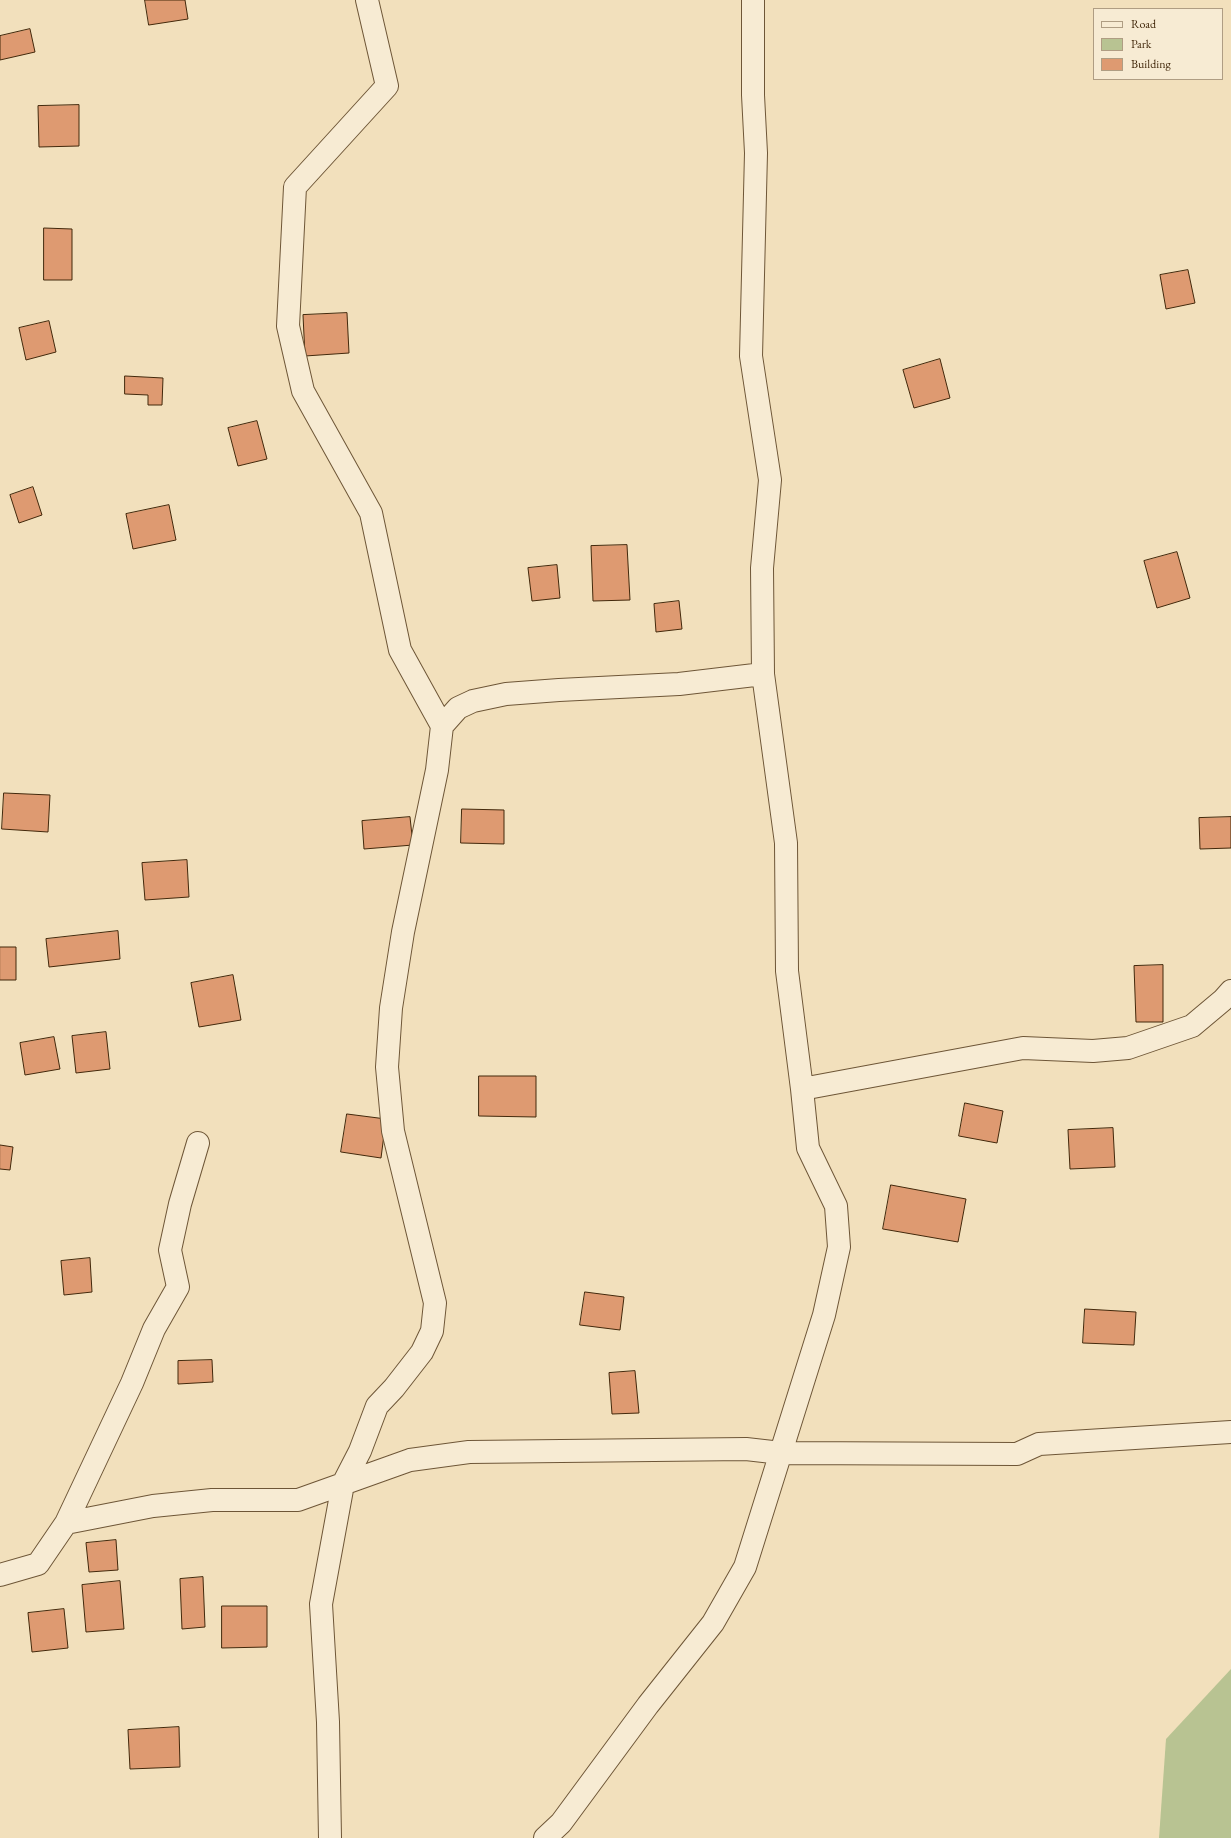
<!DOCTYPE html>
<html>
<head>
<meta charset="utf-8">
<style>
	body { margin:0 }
	#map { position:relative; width:1231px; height:1838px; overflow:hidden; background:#f2e0bc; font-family:"EB Garamond",serif }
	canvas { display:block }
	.legend { position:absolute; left:1093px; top:8px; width:130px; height:72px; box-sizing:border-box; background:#f7ebd3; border:1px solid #af9d83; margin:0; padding:5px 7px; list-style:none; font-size:12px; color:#42280b }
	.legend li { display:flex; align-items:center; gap:8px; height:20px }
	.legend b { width:20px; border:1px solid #af9d83 }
</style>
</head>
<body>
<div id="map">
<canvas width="1231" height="1838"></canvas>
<ul class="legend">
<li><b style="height:5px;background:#f7ebd3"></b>Road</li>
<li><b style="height:11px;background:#b8c392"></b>Park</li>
<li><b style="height:11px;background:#de9a71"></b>Building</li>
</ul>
</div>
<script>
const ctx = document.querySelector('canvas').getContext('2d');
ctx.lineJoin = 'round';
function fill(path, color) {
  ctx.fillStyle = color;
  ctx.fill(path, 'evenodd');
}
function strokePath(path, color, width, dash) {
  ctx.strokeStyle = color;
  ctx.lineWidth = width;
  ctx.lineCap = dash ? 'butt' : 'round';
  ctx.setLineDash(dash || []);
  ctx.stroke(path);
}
const green = new Path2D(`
	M1231 1669V1838H1159L1166 1739Z`);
const building = new Path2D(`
	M145 0H185L188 19 149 25Z
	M30 29 35 52 0 60V36Z
	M79 105V146L39 147 38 106Z
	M44 228 72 229V280H44Z
	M1188 270 1195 303 1166 309 1160 275Z
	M347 313 349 353 305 356 303 315Z
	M49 321 56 352 26 360 19 328Z
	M940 359 950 398 914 408 903 370Z
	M125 376 163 378 162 405H148V395L125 394Z
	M257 421 267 459 238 466 228 428Z
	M33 487 42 515 19 523 10 495Z
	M169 505 176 540 133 549 126 514Z
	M627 545 630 600 593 601 591 546Z
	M1177 552 1190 598 1157 608 1144 561Z
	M557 565 560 598 532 601 528 568Z
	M679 601 682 629 656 632 654 604Z
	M4 793 50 795 48 832 2 829Z
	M462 809 504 810V844L461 843Z
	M410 817 413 845 364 849 362 821Z
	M1231 817V848L1200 849 1199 818Z
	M187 860 189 897 145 900 142 863Z
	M118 931 120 959 49 967 46 939Z
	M0 947H16V980H0Z
	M1163 965V1022H1136L1134 966Z
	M233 975 241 1020 199 1027 191 983Z
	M106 1032 110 1069 76 1073 72 1036Z
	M54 1037 60 1069 25 1075 20 1043Z
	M479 1076H536V1117L479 1116Z
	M965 1103 1003 1111 997 1143 959 1136Z
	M347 1114 386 1119 381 1158 341 1152Z
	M1113 1128 1115 1167 1070 1169 1068 1130Z
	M0 1145 13 1147 10 1170 0 1169Z
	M891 1185 966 1199 958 1242 883 1229Z
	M90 1258 92 1292 64 1295 61 1261Z
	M585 1292 624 1297 620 1330 580 1325Z
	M1085 1309 1136 1312 1134 1345 1083 1343Z
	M212 1360 213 1382 178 1384V1361Z
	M635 1371 639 1413 612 1414 609 1373Z
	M116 1540 118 1570 89 1572 86 1543Z
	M203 1577 205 1627 182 1629 180 1579Z
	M120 1581 124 1629 86 1632 82 1585Z
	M222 1606H267V1647L222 1648Z
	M64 1609 68 1648 32 1652 28 1613Z
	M179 1727 180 1767 130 1769 128 1730Z`);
const minor = new Path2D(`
	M367 0 387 86 295 187 288 326 303 391 371 513 400 650 442 726
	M802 1089 1023 1048 1093 1051 1128 1048 1192 1026 1223 1000 1231 991
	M66 1523 153 1506 212 1500H298L410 1460 469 1452 746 1449 781 1453 1017 1454 1039 1444 1231 1432
	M0 1575 38 1564 66 1523 132 1383 154 1329 178 1287 170 1250 180 1204 198 1143
	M330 1838 328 1722 321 1604 343 1484 360 1451 377 1406 394 1388 422 1352 432 1331 435 1303 393 1131 387 1067 391 1008 403 932 437 770 442 726 458 708 473 701 506 694 559 690 679 684 763 674
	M545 1838 561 1823 648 1705 713 1623 745 1567 824 1315 839 1247 836 1206 808 1148 802 1089 787 971 786 843 763 674 762 568 770 480 751 356 756 153 753 95V0`);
fill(green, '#b8c392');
fill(building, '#de9a71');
strokePath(building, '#42280b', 1);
strokePath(minor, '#6e5637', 24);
strokePath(minor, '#f7ebd3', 22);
</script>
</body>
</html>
